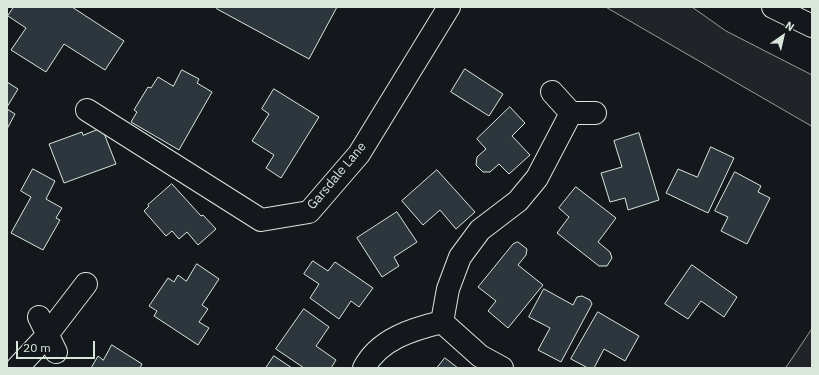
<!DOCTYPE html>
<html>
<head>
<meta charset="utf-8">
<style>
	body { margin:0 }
	#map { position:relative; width:819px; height:375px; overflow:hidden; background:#14181c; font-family:"IBM Plex Sans",sans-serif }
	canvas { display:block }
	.frame { position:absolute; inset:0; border:8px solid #d8e6dc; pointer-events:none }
	.north { position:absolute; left:763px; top:16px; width:40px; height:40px; -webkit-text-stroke:3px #14181c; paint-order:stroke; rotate:34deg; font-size:11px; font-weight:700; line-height:16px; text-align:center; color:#d8e6dc }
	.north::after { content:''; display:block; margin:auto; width:14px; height:18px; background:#d8e6dc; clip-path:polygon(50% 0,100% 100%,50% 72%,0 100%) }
	.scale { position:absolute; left:16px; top:341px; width:79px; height:18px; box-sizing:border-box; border:2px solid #d8e6dc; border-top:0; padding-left:5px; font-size:12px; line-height:14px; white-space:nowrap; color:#d8e6dc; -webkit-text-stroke:3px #14181c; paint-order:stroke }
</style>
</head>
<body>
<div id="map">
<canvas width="819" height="375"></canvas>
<div class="frame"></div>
<div class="north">N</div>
<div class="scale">20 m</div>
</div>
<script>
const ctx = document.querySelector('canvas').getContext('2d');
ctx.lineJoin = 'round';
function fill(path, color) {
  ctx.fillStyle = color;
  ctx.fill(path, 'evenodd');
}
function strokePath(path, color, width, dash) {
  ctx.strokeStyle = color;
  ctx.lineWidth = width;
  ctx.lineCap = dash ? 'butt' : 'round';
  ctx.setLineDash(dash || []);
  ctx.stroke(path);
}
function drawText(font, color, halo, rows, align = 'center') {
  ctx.font = font + ' "IBM Plex Sans",sans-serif';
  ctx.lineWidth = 3;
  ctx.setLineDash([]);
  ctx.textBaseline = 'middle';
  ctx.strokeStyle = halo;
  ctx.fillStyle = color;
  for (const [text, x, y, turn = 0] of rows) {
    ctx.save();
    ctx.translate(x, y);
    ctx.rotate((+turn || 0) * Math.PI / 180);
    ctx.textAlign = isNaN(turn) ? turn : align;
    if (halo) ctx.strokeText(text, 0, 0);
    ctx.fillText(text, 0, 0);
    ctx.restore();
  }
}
const green = new Path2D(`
	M606 7H692L726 31 812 75V126Z
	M812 329V368H786Z`);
const building = new Path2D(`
	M14 7H72L124 41 105 70 64 44 46 72 11 50 26 28 8 16Z
	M218 7H337L309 59 217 9Z
	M465 69 503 94 489 116 451 92Z
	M182 70 199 79 197 83 212 92 179 150 131 122 137 112 134 110 148 87 151 88 158 77 173 86Z
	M7 82 18 89 7 107Z
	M274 89 319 117 281 178 266 168 274 155 252 141 269 114 262 109Z
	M510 107 525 123 512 136 530 155 509 174 499 164 490 172H483L476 165 477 157 486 149 477 139Z
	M7 109 15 114 7 129Z
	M102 128 116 164 64 183 49 144 82 132 83 135Z
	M639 133 659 200 628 210 625 198 610 202 601 173 622 167 614 141Z
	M711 147 734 158 708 213 666 193 678 169 697 177Z
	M33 169 55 181 46 199 62 208 56 218 60 220 43 250 11 233 31 197 21 191Z
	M437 170 475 212 456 229 440 210 423 225 402 201Z
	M735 172 761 186 758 192 770 198 747 244 721 231 728 217 715 211Z
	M172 184 201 216 203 215 216 229 198 245 187 232 179 239 172 231 166 236 144 211 149 206 148 205Z
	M576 187 616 218 598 242 610 252 612 258 607 266H599L557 233 569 217 559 208Z
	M397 212 417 242 394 257 399 266 382 277 357 238Z
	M518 242 527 249 526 255 518 265 543 285 508 328 488 311 496 301 478 287 513 244Z
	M313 261 328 271 335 262 373 288 359 307 351 301 339 319 310 298 319 284 304 274Z
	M197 264 219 279 202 305 208 309 199 322 209 328 198 345 154 316 157 311 149 306 168 278 174 282 178 275 186 281Z
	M692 265 737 297 724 317 701 301 688 319 665 304Z
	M544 289 573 305 577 297 582 296 590 300 592 304 561 362 538 350 550 328 529 317Z
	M304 309 329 327 316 346 336 360 331 368H304L276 349Z
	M598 312 639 336 625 361 604 349 594 368H588L571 359Z
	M112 345 142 364 140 368H91L98 356 103 360Z
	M274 356 292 368H266Z
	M445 358 458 368H437Z`);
const street = new Path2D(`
	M552 92 571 113H595
	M87 110 261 220 309 212 359 154 449 7
	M39 317 56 352
	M442 322 480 356 502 368
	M17 368 43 340 86 284
	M364 368C379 339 413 329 442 322L448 289 460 257 480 230 518 201 537 178 571 113`);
const highway = new Path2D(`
	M773 7 812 26`);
const streetNames = [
	["Garsdale Lane",337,176,-50]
];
fill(green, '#202428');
strokePath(green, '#939e99', 1);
fill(building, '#2c363c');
strokePath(building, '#d8e6dc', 1);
strokePath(street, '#d8e6dc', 24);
strokePath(highway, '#d8e6dc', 24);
strokePath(street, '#14181c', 22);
strokePath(highway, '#14181c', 22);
drawText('13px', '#d8e6dc', '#14181c', streetNames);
</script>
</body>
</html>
